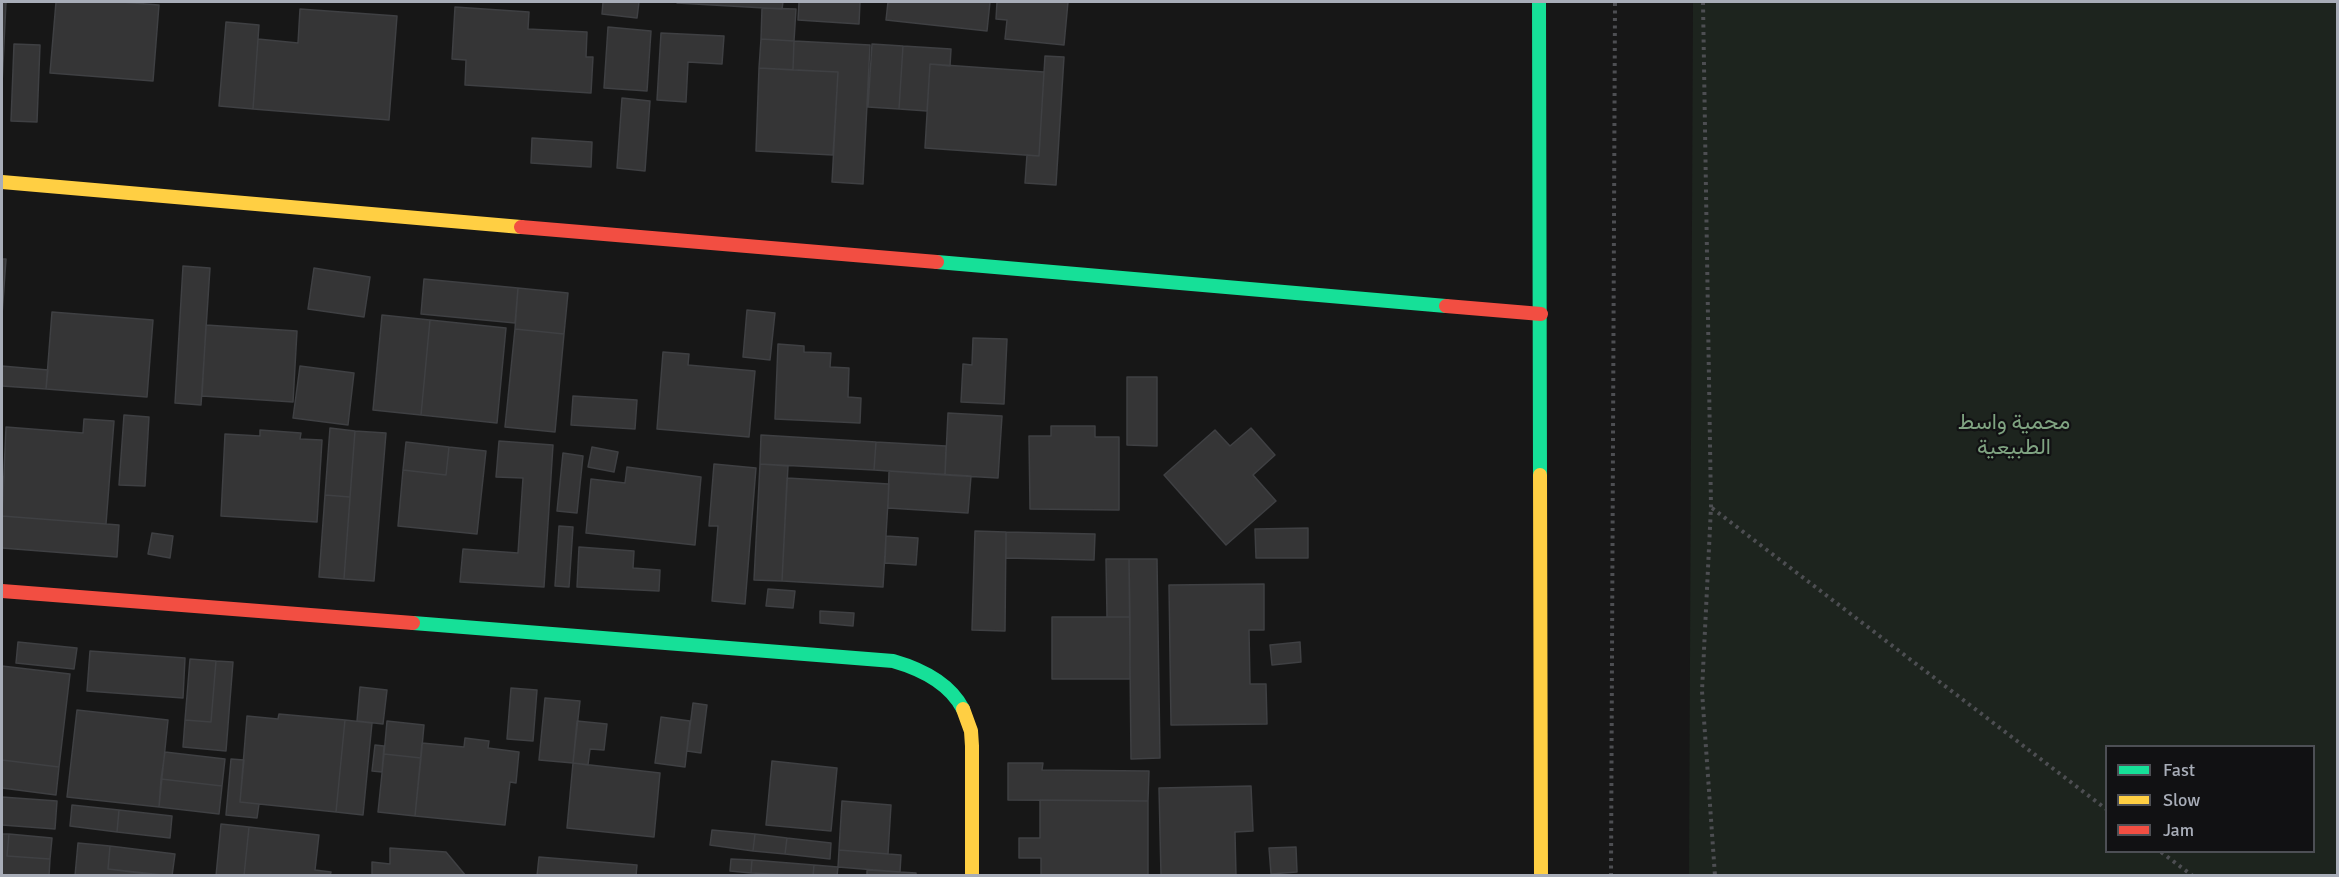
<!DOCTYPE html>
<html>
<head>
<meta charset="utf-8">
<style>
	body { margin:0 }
	#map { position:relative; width:2339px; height:877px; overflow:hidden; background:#171717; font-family:Signika,sans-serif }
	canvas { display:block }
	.frame { position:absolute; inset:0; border:3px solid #a8adb8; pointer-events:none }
	.legend { position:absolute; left:2105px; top:745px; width:210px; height:108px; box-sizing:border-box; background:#111113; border:2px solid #4d4f55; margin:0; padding:8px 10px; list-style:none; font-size:18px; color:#a8adb8 }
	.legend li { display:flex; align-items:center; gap:12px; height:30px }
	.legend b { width:30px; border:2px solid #4d4f55 }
</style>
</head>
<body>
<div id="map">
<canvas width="2339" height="877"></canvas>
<div class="frame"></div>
<ul class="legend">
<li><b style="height:8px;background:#16e098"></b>Fast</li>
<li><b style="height:8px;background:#ffcf43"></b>Slow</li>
<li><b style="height:8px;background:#f24e42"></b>Jam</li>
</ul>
</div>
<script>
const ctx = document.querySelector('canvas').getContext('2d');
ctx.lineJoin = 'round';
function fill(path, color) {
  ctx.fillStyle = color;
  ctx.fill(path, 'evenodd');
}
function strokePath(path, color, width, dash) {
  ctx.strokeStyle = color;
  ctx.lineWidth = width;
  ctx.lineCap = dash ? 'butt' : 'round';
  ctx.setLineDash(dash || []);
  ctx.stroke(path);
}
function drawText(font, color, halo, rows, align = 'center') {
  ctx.font = font + ' Signika,Vazirmatn,sans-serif';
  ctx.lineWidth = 4.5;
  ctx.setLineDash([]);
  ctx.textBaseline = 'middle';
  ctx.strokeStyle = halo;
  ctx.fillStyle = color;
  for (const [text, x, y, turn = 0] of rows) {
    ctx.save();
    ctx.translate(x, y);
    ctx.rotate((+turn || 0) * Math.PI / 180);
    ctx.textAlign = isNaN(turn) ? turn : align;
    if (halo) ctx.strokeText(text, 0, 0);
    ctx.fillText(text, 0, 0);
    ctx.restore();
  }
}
const green = new Path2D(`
	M1693 2H2337V875H1689ZM2106 746H2314V852H2106Z`);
const building = new Path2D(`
	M2 2H6L2 84Z
	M56 2H121L159 5 153 81 50 73Z
	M603 2H639L637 18 602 14Z
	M677 2H783L782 9 677 3Z
	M799 2H860L859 24 798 20Z
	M888 2H990L987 31 886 20Z
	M997 2H1068L1064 45 1005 39 1007 20 996 19Z
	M455 7 529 12 528 29 587 32 586 57H593L591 93 465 85 466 60 452 59Z
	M762 8 796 9 794 41 761 39Z
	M300 9 397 16 389 120 253 109 258 39 298 43Z
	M226 22 259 25 253 109 219 106Z
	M608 27 651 31 647 91 604 88Z
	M661 33 724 36 722 64 688 62 686 102 657 100Z
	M761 39 794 41 793 70 759 68Z
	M794 41 870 45 863 184 832 182 838 72 793 70Z
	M14 44 40 45 37 122 11 121Z
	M872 44 903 46 899 109 868 107Z
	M903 46 951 49 950 66 930 64 927 111 899 109Z
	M1045 56 1064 57 1056 185 1025 183 1027 155 1039 156Z
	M930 64 1044 72 1039 156 925 148Z
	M759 68 838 72 833 155 756 151Z
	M622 98 650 101 645 171 617 168Z
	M532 138 592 142 591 167 531 163Z
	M2 259H6L2 315Z
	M183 266 210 268 201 405 175 403Z
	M314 268 370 277 364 317 308 309Z
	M424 279 518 288 515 323 421 314Z
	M518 288 568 293 564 334 515 329Z
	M747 310 775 313 770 360 743 357Z
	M52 312 153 320 147 397 46 389Z
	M382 315 430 320 421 415 373 410Z
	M430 320 506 328 497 423 421 415Z
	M206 325 297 331 293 402 202 396Z
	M515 329 564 334 555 432 505 427Z
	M973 338 1007 339 1004 404 961 402 963 364 972 365Z
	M778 344 804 346V352L831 353 830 367 849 368 848 397 861 398 860 423 775 419Z
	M663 352 689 354 688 365 755 371 749 437 657 429Z
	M2 366 48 370 46 389 2 386Z
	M300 366 354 373 348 425 293 418Z
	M1127 377H1157V446L1127 445Z
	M573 396 637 400 635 429 571 425Z
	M948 413 1002 416 998 478 945 475Z
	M124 415 149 417 145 486 119 485Z
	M84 419 114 421 106 524 2 516 6 427 83 433Z
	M1051 426H1095V437H1119V510L1030 509 1029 436H1051Z
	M330 428 355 431 350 497 325 495Z
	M1251 428 1275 455 1253 475 1276 501 1226 545 1164 475 1215 430 1230 446Z
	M260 430 301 433 300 439 322 440 317 522 221 516 225 434 260 436Z
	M355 431 386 433 374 581 344 579Z
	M761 435 876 442 874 470 760 464Z
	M499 441 553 445 544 587 460 582 463 549 518 553 523 478 496 477Z
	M406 442 449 447 446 475 403 470Z
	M876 442 946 446 945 475 874 470Z
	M449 447 486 451 477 534 398 526 403 470 446 475Z
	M592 447 618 452 614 472 588 467Z
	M563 453 583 456 577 513 557 511Z
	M714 464 756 468 745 604 712 601 718 526H709Z
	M760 464 788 466 782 581 754 580Z
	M627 467 701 477 695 545 586 533 591 479 625 483Z
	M889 471 971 476 968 513 888 508Z
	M787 478 889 484 883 587 782 581Z
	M325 495 350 497 344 579 319 577Z
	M2 516 119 525 117 557 2 548Z
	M559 526 573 527 569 587 555 586Z
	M1308 528V558H1256L1255 529Z
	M975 531 1006 532 1005 631 972 630Z
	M1006 532 1095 534 1094 560 1006 558Z
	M152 533 173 536 170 558 148 554Z
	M886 536 918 538 916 565 885 563Z
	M579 547 634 551 633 568 660 570 659 591 577 587Z
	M1106 559H1129L1130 617H1107Z
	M1129 559H1157L1160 758 1131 759Z
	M1264 584V630H1249L1250 684H1266L1267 724 1171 725 1169 585Z
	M768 589 795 591 793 608 766 606Z
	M820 611 854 613 853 626 820 623Z
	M1052 617H1130V679H1052Z
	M18 642 77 648 74 669 16 663Z
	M1300 642 1301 662 1272 665 1270 645Z
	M90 651 185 658 183 698 87 691Z
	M190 659 216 661 211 722 185 720Z
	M216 661 233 662 226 751 183 747 185 720 211 722Z
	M2 666 70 674 59 767 2 760Z
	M360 687 387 690 383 724 357 721Z
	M511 688 537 690 533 741 507 739Z
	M545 698 580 701 573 763 539 760Z
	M693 703 707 705 701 753 687 751Z
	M77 710 168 720 159 807 67 797Z
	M279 714 345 720 336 812 240 802 247 716 278 719Z
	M661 717 690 721 685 767 655 763Z
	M345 720 372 723 363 815 336 812Z
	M387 721 424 725 421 758 384 754Z
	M577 721 607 724 604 750 590 749 588 765 573 763Z
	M465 738 489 741 488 748 519 752 516 783 510 782 505 825 415 816 422 743 464 747Z
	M375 745 384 746 382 772 372 771Z
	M165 752 225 759 222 786 161 779Z
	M384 754 421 758 415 816 378 812Z
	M231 759 244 760 240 802 259 804 257 818 226 815Z
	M2 760 59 767 56 795 2 788Z
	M772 761 837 768 831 831 766 825Z
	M573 763 660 773 654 837 567 828Z
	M1008 763H1043L1042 770 1149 771 1148 801 1008 800Z
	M161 779 222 786 219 814 159 807Z
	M1251 786 1253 831 1235 832 1236 876H1161L1159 788Z
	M2 797 57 801 55 829 2 825Z
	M1040 800 1148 801V876H1041V858H1019V838H1040Z
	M842 801 891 805 888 854 839 850Z
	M72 805 119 810 117 832 70 826Z
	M119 810 172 816 170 838 117 832Z
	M221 824 249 827 244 876H216Z
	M249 827 319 835 315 870 331 872 330 876H244Z
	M712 830 755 834 753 851 710 845Z
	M2 834H9L7 856 50 859 49 876H2Z
	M9 834 52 838 50 859 7 856Z
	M755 834 787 838 785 854 753 851Z
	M787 838 831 843 830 859 785 854Z
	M78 843 110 846 108 869 163 876H75Z
	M110 846 175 854 172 876 108 869Z
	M1296 847 1297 872 1271 874 1269 848Z
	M390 848 446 852 466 876H372V862L390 864Z
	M839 850 901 855 900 872 838 867Z
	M539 857 637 865 636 876H537Z
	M731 859 752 860 751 873 730 871Z
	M752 860 814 865 813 876 751 873Z
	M814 865 838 867 837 876H813Z
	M867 870 916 873V876H867Z`);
const path = new Path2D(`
	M1703 2 1711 507 1702 691 1715 876
	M1712 508 2106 809
	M2161 852 2193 876
	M1611 876 1615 2`);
const fast = new Path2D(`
	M1539 2 1540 475
	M937 262 1446 306
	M413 623 893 661C921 669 949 682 963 709`);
const slow = new Path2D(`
	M2 182 521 227
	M1540 475 1541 876
	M963 709 971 731 972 746V876`);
const jam = new Path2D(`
	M521 227 937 262
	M1446 306 1541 314
	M2 591 413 623`);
const parkNames = [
	["محمية واسط",2014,423],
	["الطبيعية",2014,448]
];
fill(green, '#1d241e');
fill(building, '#353536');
strokePath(building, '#3f4043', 1.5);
strokePath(path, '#4d4e52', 4, [3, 4.5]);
strokePath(fast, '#16e098', 14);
strokePath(slow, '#ffcf43', 14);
strokePath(jam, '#f24e42', 14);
drawText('22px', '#7fa381', '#111113', parkNames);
</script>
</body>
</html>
